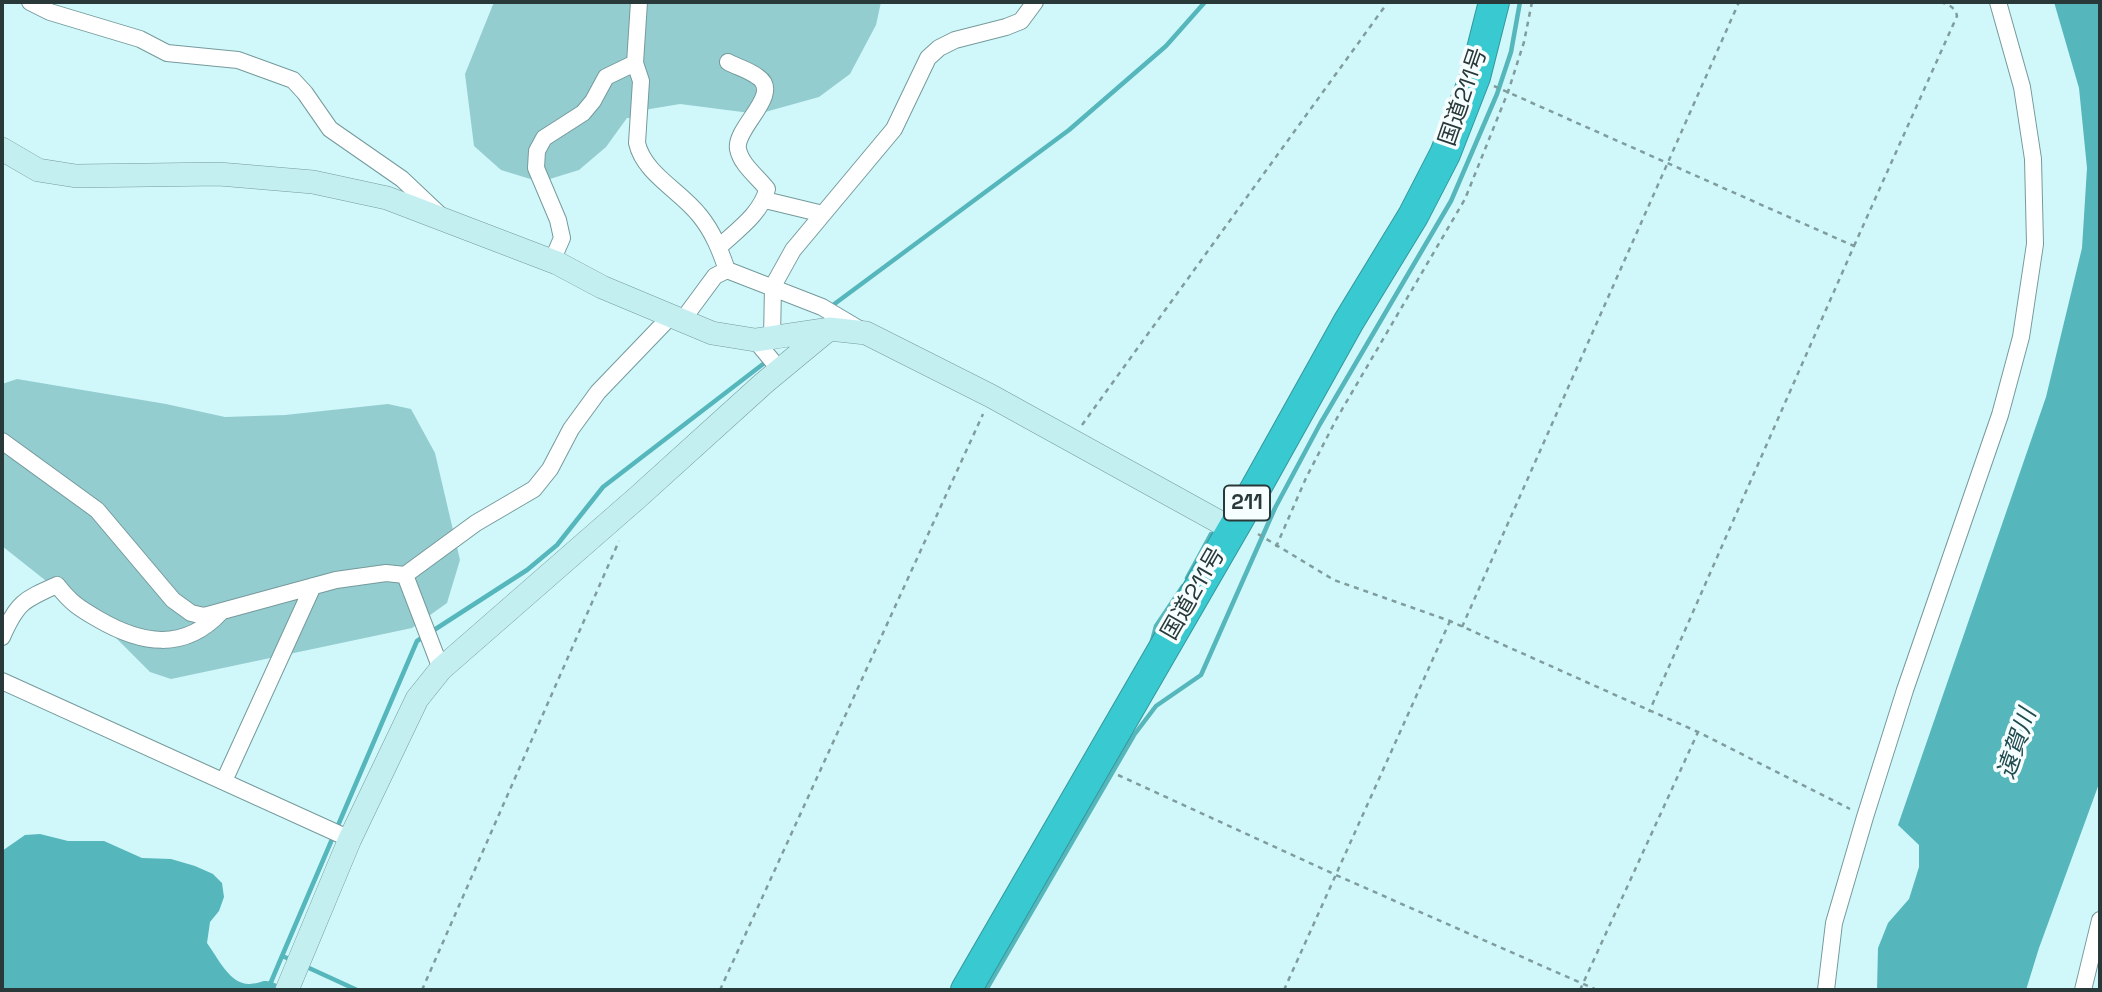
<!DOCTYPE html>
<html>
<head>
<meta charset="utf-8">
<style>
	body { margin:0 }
	#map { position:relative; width:2102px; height:992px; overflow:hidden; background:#d0f8fa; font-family:"Space Grotesk",sans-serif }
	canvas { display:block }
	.frame { position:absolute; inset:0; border:4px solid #29393a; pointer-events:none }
</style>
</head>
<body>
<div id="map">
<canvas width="2102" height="992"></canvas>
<div class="frame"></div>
</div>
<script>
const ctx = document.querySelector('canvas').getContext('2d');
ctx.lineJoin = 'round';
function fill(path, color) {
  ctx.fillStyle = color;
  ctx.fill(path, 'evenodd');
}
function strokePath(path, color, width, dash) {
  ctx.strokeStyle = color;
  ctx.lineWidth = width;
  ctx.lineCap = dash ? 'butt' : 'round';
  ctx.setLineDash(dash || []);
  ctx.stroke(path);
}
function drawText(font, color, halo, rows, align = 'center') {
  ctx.font = font + ' "Space Grotesk","Noto Sans JP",sans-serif';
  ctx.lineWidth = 7;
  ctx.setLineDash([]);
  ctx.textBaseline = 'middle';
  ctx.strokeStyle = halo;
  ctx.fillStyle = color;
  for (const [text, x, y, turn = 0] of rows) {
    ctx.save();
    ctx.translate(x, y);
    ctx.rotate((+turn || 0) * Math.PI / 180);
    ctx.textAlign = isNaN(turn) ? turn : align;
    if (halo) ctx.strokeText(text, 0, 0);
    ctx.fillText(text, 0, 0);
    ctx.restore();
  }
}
const green = new Path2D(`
	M494 2H881L876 25 850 74 819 97 758 114 680 104 632 112V118H627L606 147 579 170 540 182 501 170 474 146 465 74Z
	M17 379 166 404 225 417 285 415 388 404 411 409 435 453 460 560 447 603 412 628 171 679 150 672 108 630 2 546V384Z`);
const water = new Path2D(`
	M2054 2H2100V781L2039 948 2026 990H1877L1878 948 1888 923 1909 899 1919 867V845L1898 825 2046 397 2082 248 2087 168 2079 88Z
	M40 834 68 841H104L142 858 171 859 195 866 213 874 222 883 224 897 219 911 210 922 207 943C218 958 230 985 250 984 265 983 261 978 277 984L275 990H2V851L25 835Z`);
const stream = new Path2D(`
	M829 308 1069 130 1166 46 1205 2
	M1187 578 1211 534
	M1152 641 1156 626 1183 586
	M282 956 417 641 527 570 557 545 603 487 767 361
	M309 968 357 990
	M271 982 282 956 287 958
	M986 990 1134 735 1156 706 1201 675 1275 508 1320 424 1451 201 1497 94 1511 52 1520 2`);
const path = new Path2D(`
	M1494 86 1854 246 1649 712
	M1854 246 1957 16C1955 7 1949 5 1941 2
	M1082 425 1388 2
	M1258 534 1334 580 1450 621 1698 732 1850 809
	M1276 547 1306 478 1337 418 1465 199 1508 92 1524 42 1532 2
	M1462 627 1739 2
	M1118 775 1336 875 1597 990
	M422 990 619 541
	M720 990 983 414
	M1284 990 1450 621
	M1580 990 1698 732`);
const street = new Path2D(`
	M30 2 50 12 140 39 167 53 238 60 293 80 305 93 330 129 402 179 439 214
	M639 2 635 63 641 81 637 143C644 174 681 191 700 216 713 232 720 250 727 270L822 307 859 329
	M765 200 823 214
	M719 247C736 231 762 213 767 189 758 177 741 165 738 149 734 128 783 94 758 77 749 70 737 67 728 62
	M552 261 562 238 558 220 536 168 537 151 544 138 583 113 593 101 606 77 635 63
	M681 322 715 276 727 270
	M772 338 773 286 793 250 894 129 928 58 939 48 955 40 1006 27 1021 21 1035 2
	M755 340 780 370
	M2 441 97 510 173 600 191 613 204 616 336 580 386 573 405 575 476 523 534 489 550 469 571 429 598 392 670 317
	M405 575 441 669
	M2 637C17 603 23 600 57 585 71 603 79 608 98 619 141 644 184 652 221 612
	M2 681 350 839
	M224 781 313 586
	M1826 990 1834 923 1865 817 1905 690 2000 415 2021 337 2035 244 2033 159 2022 87 1998 2
	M2083 990 2100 920`);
const secondary = new Path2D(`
	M2 149 38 170 76 176 219 174 313 182 387 198 557 263 602 287 712 333 755 340 829 329 866 333 991 396 1232 529
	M287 990 350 839 417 699 441 669 638 497 764 383 828 330`);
const highway = new Path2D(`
	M966 990 1238 520 1349 321 1413 216 1445 154 1475 77 1494 2`);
const shields = [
	[1247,503,46]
];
const shieldNames = [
	["211",1247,503]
];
const streetNames = [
	["国道211号",1464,97,-71],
	["国道211号",1194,594,-60]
];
const waterNames = [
	["遠賀川",2018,744,-71]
];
fill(green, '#94cdd0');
fill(water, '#55b6bb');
strokePath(stream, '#55b6bb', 4.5);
strokePath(street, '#759a9c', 18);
strokePath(secondary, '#759a9c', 24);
strokePath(highway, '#33979c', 32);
strokePath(path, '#809d9e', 2.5, [5, 5]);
strokePath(street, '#fff', 16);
strokePath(secondary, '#c4eff1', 23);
strokePath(highway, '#39c9d0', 30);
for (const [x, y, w] of shields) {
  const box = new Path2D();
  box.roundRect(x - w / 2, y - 17.5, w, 35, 5);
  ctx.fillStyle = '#f7feff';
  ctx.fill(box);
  strokePath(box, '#29393a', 2);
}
drawText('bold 21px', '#29393a', null, shieldNames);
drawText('23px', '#29393a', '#f7feff', streetNames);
drawText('italic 24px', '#214c4f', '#f7feff', waterNames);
</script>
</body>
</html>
